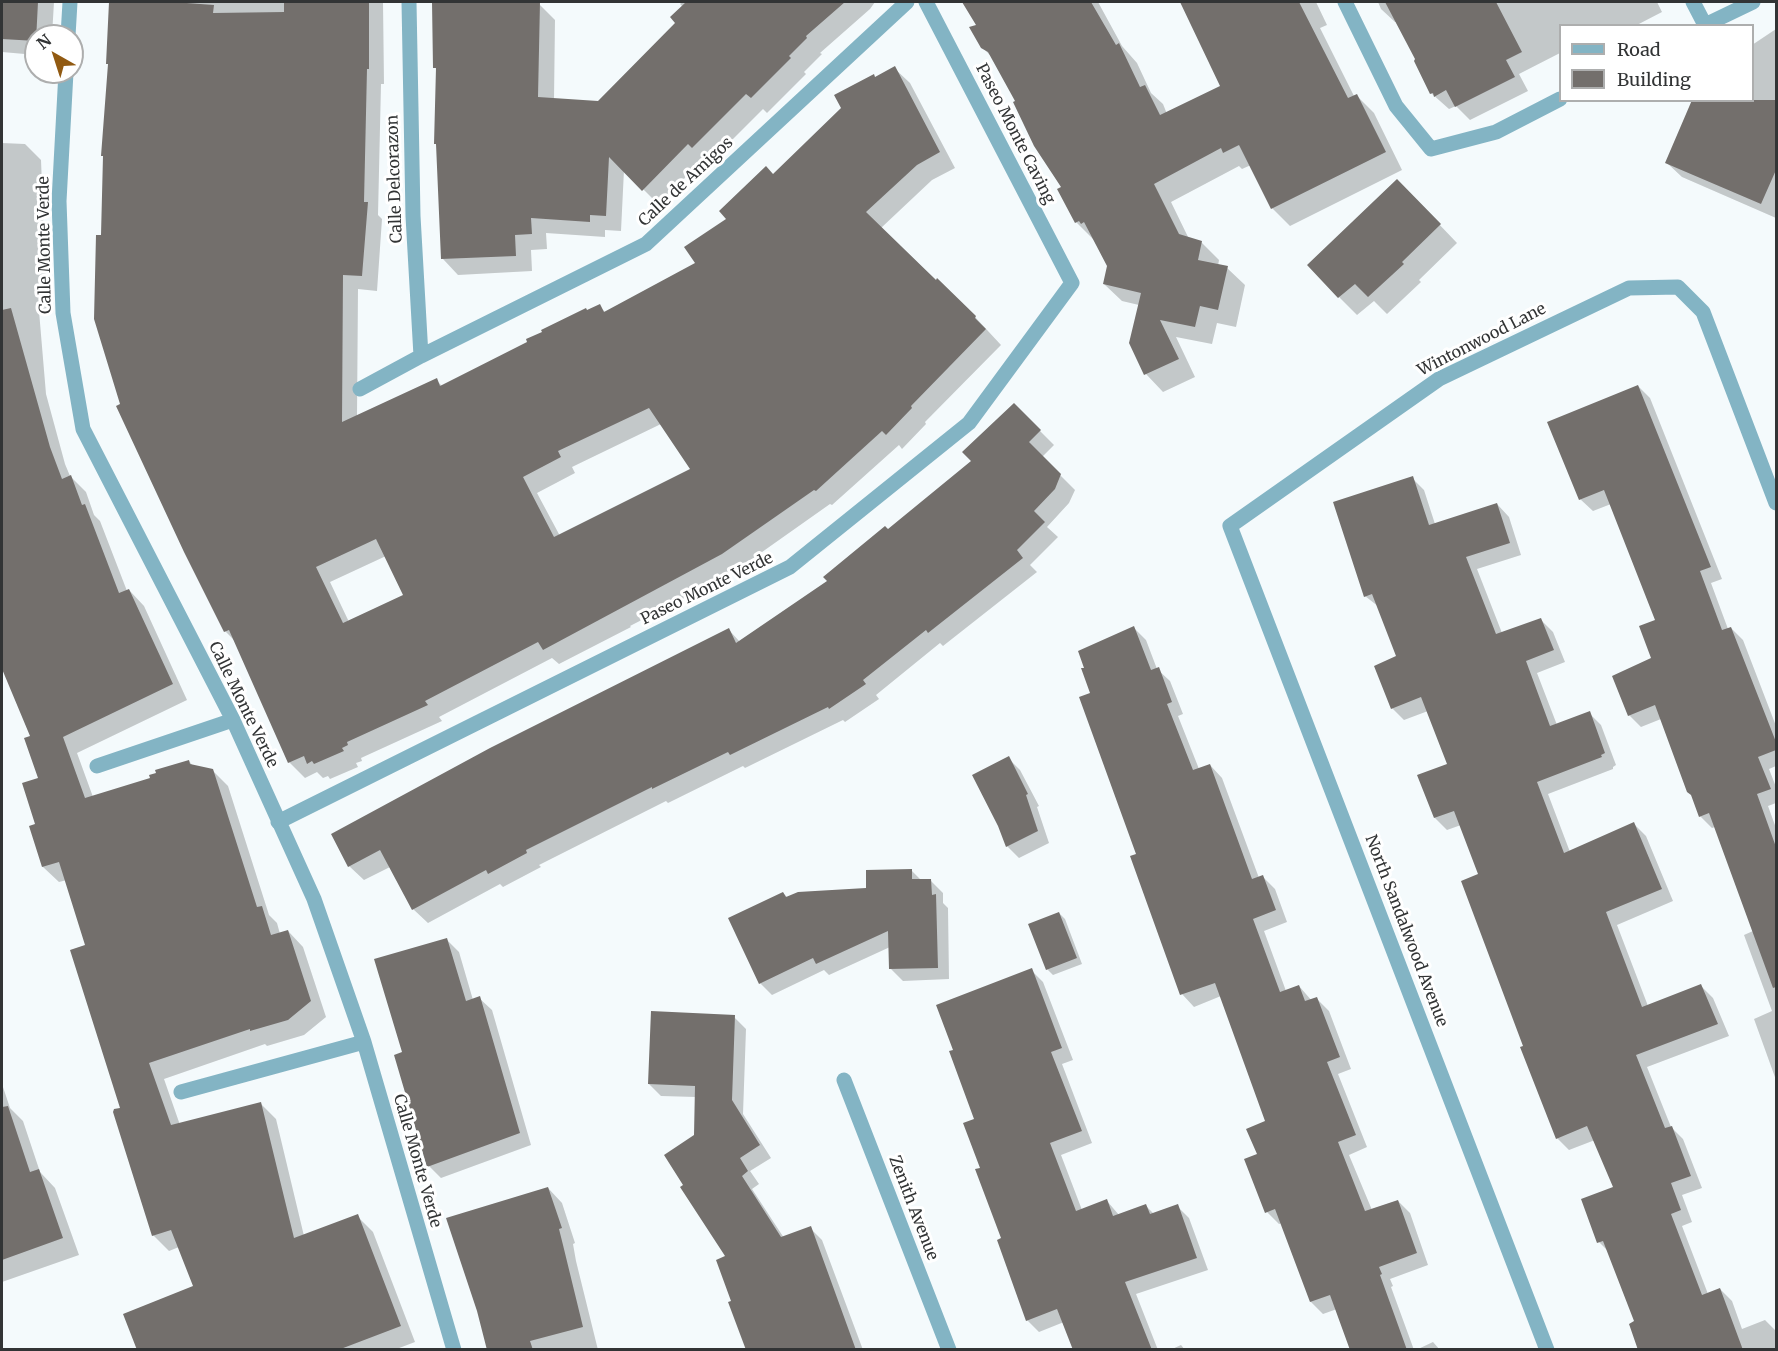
<!DOCTYPE html>
<html>
<head>
<meta charset="utf-8">
<style>
	body { margin:0 }
	#map { position:relative; width:1778px; height:1351px; overflow:hidden; background:#f4fafc; font-family:Merriweather,serif }
	canvas { display:block }
	.frame { position:absolute; inset:0; border:3px solid #323435; pointer-events:none }
	.legend { position:absolute; left:1559px; top:24px; width:195px; height:78px; box-sizing:border-box; background:#fff; border:2px solid #adaeae; margin:0; padding:8px 10px; list-style:none; font-size:18px; color:#323435 }
	.legend li { display:flex; align-items:center; gap:12px; height:30px }
	.legend b { width:30px; border:2px solid #adaeae }
	.north { position:absolute; left:24px; top:24px; width:60px; height:60px; box-sizing:border-box; background:#fff; border:2px solid #adaeae; border-radius:50%; rotate:321deg; font-size:16px; font-weight:700; line-height:24px; text-align:center; color:#323435 }
	.north::after { content:''; display:block; margin:auto; width:21px; height:27px; background:#915a12; clip-path:polygon(50% 0,100% 100%,50% 72%,0 100%) }
</style>
</head>
<body>
<div id="map">
<canvas width="1778" height="1351"></canvas>
<div class="frame"></div>
<ul class="legend">
<li><b style="height:8px;background:#83b4c4"></b>Road</li>
<li><b style="height:16px;background:#736f6c"></b>Building</li>
</ul>
<div class="north">N</div>
</div>
<script>
const ctx = document.querySelector('canvas').getContext('2d');
ctx.lineJoin = 'round';
function fill(path, color) {
  ctx.fillStyle = color;
  ctx.fill(path, 'evenodd');
}
function strokePath(path, color, width, dash) {
  ctx.strokeStyle = color;
  ctx.lineWidth = width;
  ctx.lineCap = dash ? 'butt' : 'round';
  ctx.setLineDash(dash || []);
  ctx.stroke(path);
}
function drawText(font, color, halo, rows, align = 'center') {
  ctx.font = font + ' Merriweather,serif';
  ctx.lineWidth = 6;
  ctx.setLineDash([]);
  ctx.textBaseline = 'middle';
  ctx.strokeStyle = halo;
  ctx.fillStyle = color;
  for (const [text, x, y, turn = 0] of rows) {
    ctx.save();
    ctx.translate(x, y);
    ctx.rotate((+turn || 0) * Math.PI / 180);
    ctx.textAlign = isNaN(turn) ? turn : align;
    if (halo) ctx.strokeText(text, 0, 0);
    ctx.fillText(text, 0, 0);
    ctx.restore();
  }
}
const shadow = new Path2D(`
	M2 2H54L52 36H36V55L2 52Z
	M110 2H383L384 84H381L378 215 382 219 377 291 358 289 357 416 436 380 443 387 599 306 606 313 697 264 729 219 875 78 894 68 910 83 955 168 932 180 881 228 975 317 1001 345 925 422 926 424 902 449 899 445 832 505 830 504 738 569 691 592 692 594 630 626 631 627 559 664 552 658 439 717 442 721 361 758 362 761 356 763 358 767 330 779 328 776 323 778 317 772 305 778 289 762 236 642 225 631 121 405 102 236 105 158 103 156 109 65 107 63ZM661 424 692 470 560 536 537 493 575 473 572 467ZM386 556 405 595 349 622 330 582Z
	M472 2H526L529 4H539L555 20 554 100 599 102 678 23 683 7 680 4 682 2H875L870 9 820 53 822 54 804 72 806 74 767 113 763 109 709 163 704 158 659 205 624 170 621 231 605 230V237L546 233 547 249 531 250 532 271 458 275 443 259 438 70 434 67Z
	M980 2H1098L1122 46 1137 63 1151 93 1163 104 1167 114 1222 87 1181 2H1316L1327 25 1320 28 1354 96 1356 95 1374 113 1402 170 1290 226 1272 208 1251 165 1242 169 1239 166 1171 202 1189 239 1201 242 1219 260 1218 266 1227 268 1245 285 1236 327 1217 323 1212 344 1176 337 1195 377 1163 392 1146 374 1131 342 1139 305 1122 301 1104 284 1108 266 1095 241 1076 222 1063 188 1017 102 992 57 982 47 978 25 968 8Z
	M1378 2H1657L1662 12 1635 26H1560V53L1519 74 1528 91 1470 120 1456 106 1449 109 1431 93 1417 60 1396 22H1395L1381 9Z
	M1776 29V218L1682 177 1667 163 1752 100V45Z
	M2 143 25 144 41 160 47 311H39L46 394 65 464 70 476 86 492 94 515 100 521 127 591 129 590 144 606 187 700 77 753 93 797 151 779 189 761 193 766 212 770 228 786 269 915 277 923 280 934 288 931 303 947 326 1017 304 1035 267 1046 265 1044 164 1079 180 1125 261 1104 276 1119 304 1236 357 1216 373 1232 415 1342 394 1350H138L195 1287 179 1247 169 1251 153 1235 122 1109 87 946 67 880 59 882 43 867 31 827 37 825 40 779 32 736 2 665V615L5 613 2 605Z
	M1415 199 1457 243 1419 280 1421 282 1387 314 1374 301 1357 315 1339 297Z
	M1638 386 1650 398 1722 579 1711 583 1728 629 1731 628 1743 640 1776 726V766L1769 769 1776 787V803L1768 806 1776 828V1080L1754 1019 1772 1011 1744 935 1753 931 1715 827 1712 828 1700 816 1661 719 1641 727 1629 715 1653 659 1657 620 1611 504 1593 511 1580 499 1549 423Z
	M1014 405 1054 445 1042 457 1075 490 1069 503 1047 527 1058 537 1030 565 1037 572 943 646 940 643 876 695 879 699 845 722 843 720 745 768 743 766 668 803 666 801 539 865 541 867 503 887 500 884 428 923 413 909 390 867 364 880 349 866 333 835 729 630 740 642 829 582 888 531 973 461Z
	M1412 478 1424 490 1435 524 1497 504 1509 517 1521 555 1477 569 1502 633 1541 620 1553 632 1565 662 1537 673 1557 725 1589 713 1601 725 1616 765 1613 767V769L1548 794 1570 852 1634 824 1646 836 1673 901 1617 925 1648 1006 1701 986 1713 998 1729 1036 1647 1067 1671 1127 1683 1139 1702 1188 1682 1195 1692 1222 1682 1226 1708 1294 1720 1289 1732 1301 1742 1329 1765 1320 1776 1331V1350H1650L1609 1252 1599 1242 1615 1188 1595 1140 1569 1150 1557 1138 1525 1047 1480 875 1461 825 1447 830 1435 818 1449 765 1428 711 1404 720 1392 708 1398 657 1379 607 1365 596Z
	M1134 628 1146 640 1157 669 1170 681 1183 714 1178 716 1199 769 1210 765 1222 778 1259 878 1263 877 1275 889 1287 922 1264 931 1286 991 1299 986 1312 1001 1317 999 1329 1011 1351 1069 1338 1074 1367 1147 1349 1155 1372 1210 1398 1201 1410 1213 1428 1265 1390 1279 1393 1286 1391 1287 1414 1350H1352L1337 1309 1323 1314 1311 1302 1282 1223 1279 1224 1267 1212 1259 1155 1267 1122 1221 996 1194 1007 1182 994 1132 857 1138 854 1092 694Z
	M1008 758 1020 770 1039 806 1037 807 1049 843 1019 858 1007 846Z
	M912 871 922 881H931L943 893V903L948 908 949 979 903 981 891 969 890 947 829 975 824 970 772 995 760 983 783 893 788 898 868 890Z
	M1059 913 1065 919 1082 964 1053 975 1047 969Z
	M447 940 459 952 473 1000 479 998 492 1010 531 1145 441 1178 429 1166 404 1053Z
	M1031 970 1043 982 1073 1060 1062 1064 1092 1143 1061 1155 1082 1210 1107 1201 1119 1215 1145 1205 1154 1214 1177 1206 1189 1218 1208 1270 1136 1294 1158 1350H1075L1064 1322 1039 1332 1027 1320 982 1168 976 1120 955 1050Z
	M734 1017 746 1029 743 1114 771 1158 750 1171 759 1184 752 1189 784 1238 810 1228 822 1240 863 1350H747L733 1302 728 1257 685 1186 696 1136V1097L661 1096 649 1084Z
	M2 1084 10 1108 23 1121 40 1172 55 1188 79 1255 2 1282Z
	M548 1188 562 1203 575 1243 573 1244 576 1261 598 1350H489Z
	M1433 1342 1440 1350H1416Z
	M1181 1345 1185 1350H1170Z`);
const building = new Path2D(`
	M2 2H38L36 41 2 39Z
	M109 2H173L214 5 213 13 284 12V2H369V69H367L364 202H368L362 276 343 275 342 422 437 378 440 386 527 342 526 339 542 332 541 330 586 308 587 310 600 304 604 312 695 263 684 247 726 219 719 211 766 166 773 174 841 108 834 95 874 74 875 77 895 66 940 152 917 165 866 212 936 280 937 278 976 316 975 318 986 329 911 406 912 408 886 435 882 431 816 491 814 490 722 554 543 650 538 642 425 701 428 705 347 742 348 745 342 748 344 751 314 764 312 761 307 764 304 756 288 763 229 630 224 632 184 552 116 406 120 404 94 319 96 235H101L103 156H101L108 64H106ZM649 408 690 469 554 537 523 477 561 457 558 451ZM376 539 403 595 343 623 316 567Z
	M432 2H540L538 97 598 101 675 23 670 17 686 2H845L806 36 807 38 789 56 791 58 751 98 746 94 692 148 688 144 642 191 609 157 606 216 590 215V222L531 218 532 234 515 235 516 256 441 259 436 144H434L436 68H433Z
	M962 2H1091L1116 45 1119 43 1140 87 1145 85 1160 115 1220 86 1180 2H1299L1348 98 1357 94 1386 152 1271 209 1239 145 1223 153 1221 148 1154 184 1179 234 1202 241 1198 260 1228 266 1218 310 1200 306 1195 327 1160 320 1179 359 1144 375 1129 343 1141 293 1103 284 1107 266 1084 222 1081 224 1079 221 1075 223 1057 189 1061 187 1034 146 1013 102 1015 101 988 52 981 48 969 27 976 25Z
	M1385 2H1496L1522 52 1506 60 1515 77 1455 107 1446 90 1434 97 1433 93 1430 94 1414 61 1415 59Z
	M1692 100H1776V170L1761 204 1665 163Z
	M1397 179 1441 224 1402 262 1404 264 1368 297 1355 284 1338 298 1307 265Z
	M11 308 50 447 62 479 71 475 82 505 85 504 119 593 129 589 173 684 63 737 85 798 150 778 149 775 156 773 155 770 189 760 190 764 213 769 257 907 262 906 271 935 288 930 311 1001 288 1020 250 1031V1029L149 1063 171 1125 261 1102 294 1238 358 1214 401 1326 338 1350H137L123 1314 193 1286 171 1230 152 1236 113 1112 114 1109 120 1108 70 950 85 945 59 862 42 867 29 826 35 824 22 783 38 778 24 738 30 736 2 669V310Z
	M1638 385 1711 567 1700 571 1722 630 1731 627 1776 742V750L1758 757 1771 789 1757 794 1776 847V987L1773 988 1709 813 1699 817 1691 795 1687 792 1655 705 1628 716 1612 676 1651 658 1639 626 1655 620 1604 490 1579 500 1547 422Z
	M1014 403 1041 430 1029 442 1061 474 1055 489 1034 511 1045 522 1017 550 1023 558 928 633 926 630 863 680 866 684 829 709 828 707 730 755 728 752 652 789V787L526 850 527 853 488 874 486 870 412 910 380 850 348 867 331 834 490 748 729 628 736 643 827 581 823 577 885 526 888 529 971 461 962 452Z
	M1413 476 1429 525 1497 503 1510 543 1466 557 1496 634 1541 618 1554 650 1526 661 1550 726 1590 711 1605 753 1601 755 1602 757 1537 782 1564 853 1634 822 1662 889 1606 912 1642 1007 1701 984 1718 1024 1636 1055 1665 1128 1672 1126 1691 1176 1671 1183 1681 1210 1671 1214 1702 1295 1720 1288 1743 1350H1638L1629 1324 1634 1321 1603 1241 1597 1243 1581 1199 1613 1187 1587 1126 1556 1139 1520 1047 1523 1046 1461 881 1478 874 1454 811 1434 818 1417 775 1447 764 1421 697 1391 709 1374 666 1396 656 1372 594 1364 597 1333 502Z
	M1134 626 1151 670 1159 667 1172 702 1167 704 1193 770 1210 764 1252 879 1263 875 1276 910 1253 919 1280 992 1299 985 1305 1001 1317 997 1340 1057 1327 1062 1356 1135 1338 1142 1365 1211 1398 1200 1417 1253 1379 1267 1382 1274 1380 1275 1407 1350H1350L1330 1295 1310 1302 1275 1209 1265 1213 1244 1159 1257 1154 1246 1129 1265 1121 1215 983 1180 995 1130 856 1136 854 1079 697 1090 693 1081 668H1084L1078 651Z
	M1009 756 1028 794 1026 795 1038 831 1006 847 998 826 972 775Z
	M912 869V879H931L932 895 936 894 938 968 889 969 888 931 816 964 813 958 759 984 728 918 783 892 786 897 798 892 866 888V870Z
	M1059 912 1077 958 1046 970 1028 924Z
	M447 938 466 1001 480 996 520 1133 427 1167 394 1055 402 1052 374 959Z
	M1032 968 1062 1048 1051 1052 1082 1131 1050 1143 1076 1211 1107 1199 1113 1216 1146 1204 1150 1214 1178 1204 1197 1258 1125 1282 1152 1350H1073L1057 1309 1026 1321 997 1240 1001 1238 975 1169 980 1168 963 1123 974 1119 949 1051 953 1050 936 1005Z
	M651 1011 735 1015 732 1100 760 1145 740 1158 748 1171 742 1176 781 1237 811 1226 856 1350H746L728 1302 731 1301 716 1260 725 1256 680 1187 683 1185 664 1155 694 1135 695 1086 648 1084Z
	M8 1106 30 1172 39 1169 63 1238 2 1260V1107Z
	M548 1187 562 1228 559 1229 563 1245 583 1327 530 1341 533 1350H487L477 1311 446 1218Z`);
const minor = new Path2D(`
	M409 2 413 216 421 356
	M1345 2 1396 106 1431 149 1496 132 1560 99
	M1693 2 1705 25
	M1703 26 1753 2
	M68 36 70 2
	M66 72 59 201 63 313 83 429 233 720 314 899 364 1042 454 1350
	M360 389 421 356 646 244 907 2
	M97 766 233 720
	M278 822 790 567 969 423 1072 283 926 2
	M844 1080 949 1350
	M181 1092 364 1042
	M1547 1350 1230 526 1439 379 1629 288 1678 287 1703 312 1776 503`);
const streetNames = [
	["Paseo Monte Caving",1015,134,63],
	["Calle Delcorazon",395,179,-92],
	["Calle de Amigos",686,182,-43],
	["Calle Monte Verde",45,245,-91],
	["Wintonwood Lane",1482,340,-27],
	["Paseo Monte Verde",707,589,-26],
	["Calle Monte Verde",243,705,64],
	["North Sandalwood Avenue",1406,931,69],
	["Calle Monte Verde",417,1161,74],
	["Zenith Avenue",913,1208,69]
];
fill(shadow, '#0003');
fill(building, '#736f6c');
strokePath(minor, '#83b4c4', 15);
drawText('16px', '#323435', '#fff', streetNames);
</script>
</body>
</html>
